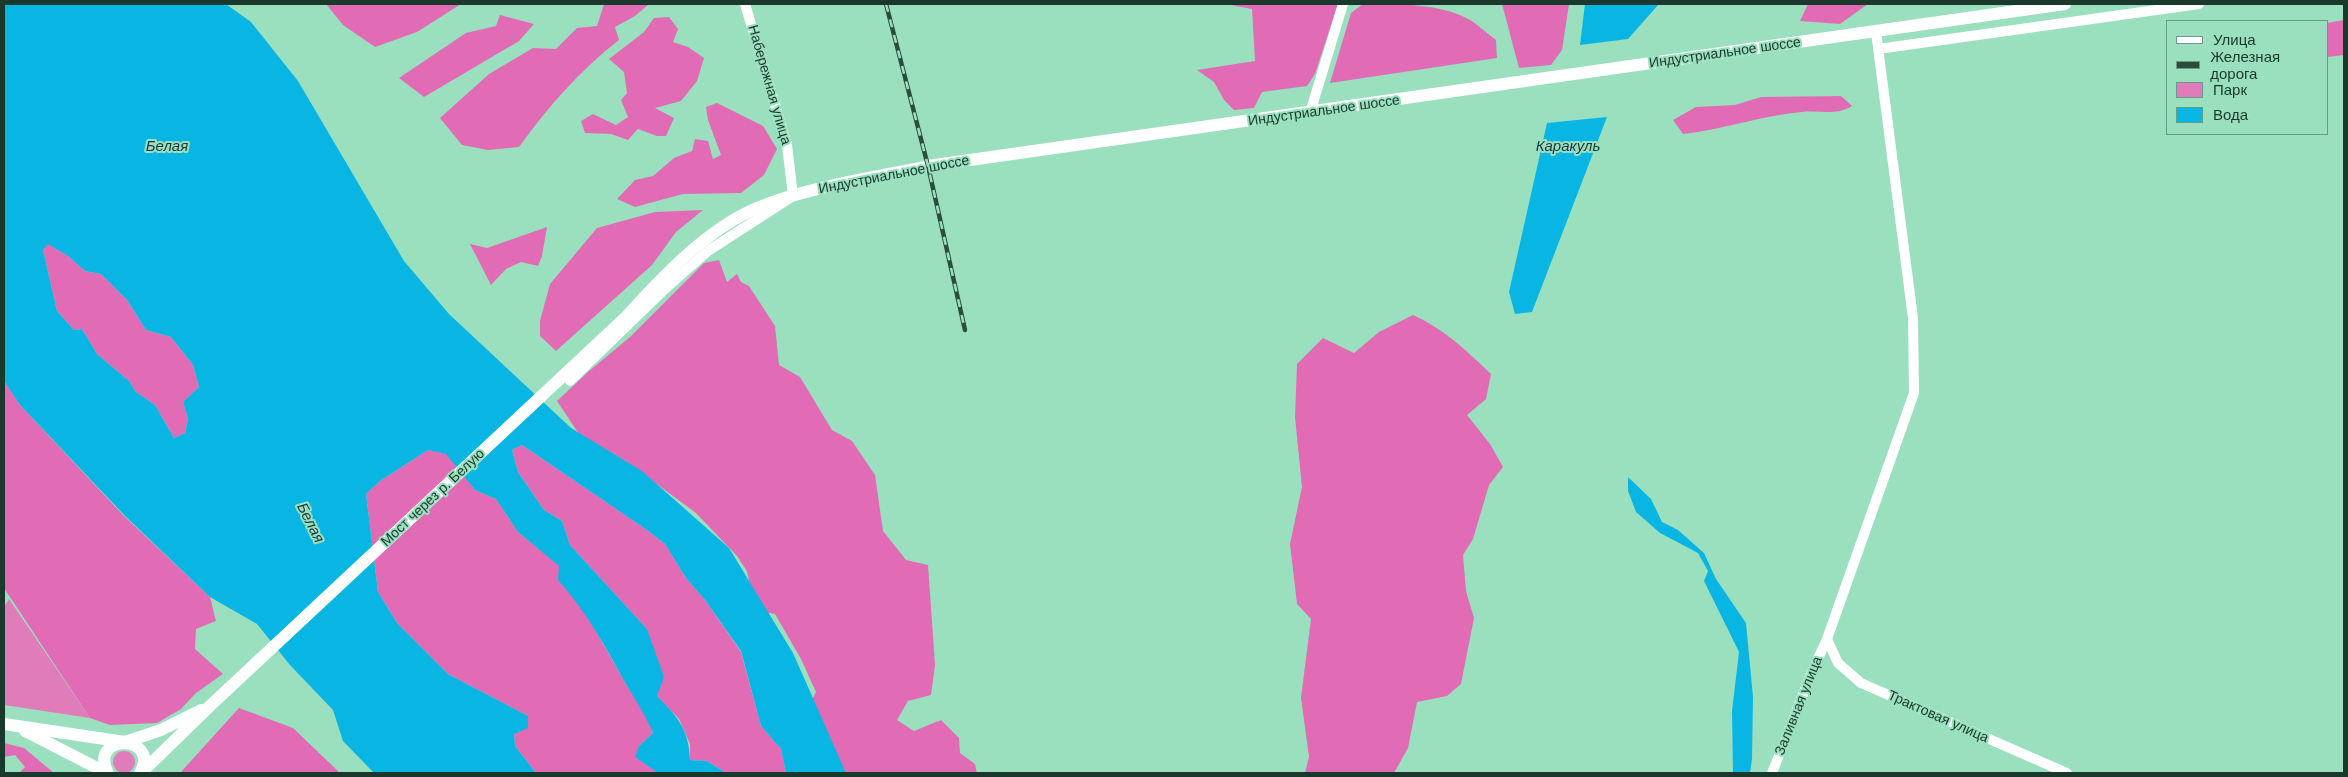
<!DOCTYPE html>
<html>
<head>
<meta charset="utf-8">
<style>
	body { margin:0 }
	#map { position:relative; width:2348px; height:777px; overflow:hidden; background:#9ae0bf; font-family:Helvetica,sans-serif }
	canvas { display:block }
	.frame { position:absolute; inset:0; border:5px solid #1b382c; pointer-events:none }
	.legend { position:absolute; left:2166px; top:20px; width:162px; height:115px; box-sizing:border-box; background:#9ae0bf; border:1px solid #679d84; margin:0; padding:6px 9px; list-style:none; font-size:15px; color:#1b382c }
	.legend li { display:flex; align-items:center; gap:10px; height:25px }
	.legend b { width:25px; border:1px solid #679d84 }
</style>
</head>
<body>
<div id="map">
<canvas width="2348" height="777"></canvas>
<div class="frame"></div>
<ul class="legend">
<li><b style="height:6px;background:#fff"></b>Улица</li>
<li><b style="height:6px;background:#2b4d3e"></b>Железная дорога</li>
<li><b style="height:14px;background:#e07cb9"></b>Парк</li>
<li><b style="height:14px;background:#09b6e3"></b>Вода</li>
</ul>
</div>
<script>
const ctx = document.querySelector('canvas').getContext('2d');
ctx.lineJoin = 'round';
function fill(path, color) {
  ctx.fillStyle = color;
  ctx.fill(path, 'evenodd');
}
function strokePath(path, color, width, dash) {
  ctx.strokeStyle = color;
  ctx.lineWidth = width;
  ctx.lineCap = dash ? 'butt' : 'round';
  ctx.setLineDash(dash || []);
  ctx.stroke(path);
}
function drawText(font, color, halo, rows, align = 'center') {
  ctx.font = font + ' Helvetica,sans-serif';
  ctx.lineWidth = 4;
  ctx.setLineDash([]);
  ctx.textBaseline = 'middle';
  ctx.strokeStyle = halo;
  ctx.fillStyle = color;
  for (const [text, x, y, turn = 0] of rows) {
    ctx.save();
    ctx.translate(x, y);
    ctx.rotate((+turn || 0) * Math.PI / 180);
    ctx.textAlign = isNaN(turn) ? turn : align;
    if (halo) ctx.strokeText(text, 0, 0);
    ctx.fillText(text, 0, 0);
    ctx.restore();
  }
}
const green = new Path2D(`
	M4 588 9 599 90 718 4 705V607L9 599Z
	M113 762a11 11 0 1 1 22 0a11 11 0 1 1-22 0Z`);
const forest = new Path2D(`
	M326 4H461L417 32 375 47 343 25Z
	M604 4H649L635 16 615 27 619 40C579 71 548 107 519 147L488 150 462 145 440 118 489 74 533 48 556 49 577 28 597 26Z
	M1225 4H1338L1315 74 1307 86 1262 92 1254 108 1234 110 1224 100 1214 82 1197 70 1255 61 1252 9Z
	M1363 4C1396 4 1443 3 1472 21 1480 27 1488 34 1496 40L1497 58 1330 83 1351 13Z
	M1502 4H1569L1562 50 1551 65 1519 68Z
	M1808 4H1868L1840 24 1800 21Z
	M500 15 534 24 519 41 424 97 399 78 466 33 496 26Z
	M669 17 678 29 673 42 688 47 704 58 697 81 681 101 655 108 674 118 666 136H657L638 129 628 140 611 134 585 133 581 121 593 114 616 125 628 117 621 100 627 93 624 72 609 59 644 32 654 18Z
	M2344 20V55L2327 57V23Z
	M1841 96 1852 106C1837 116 1819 110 1802 112 1762 115 1723 130 1683 134L1673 120 1696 107 1735 105 1761 97Z
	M717 103 763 126 777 149 764 175 741 193 683 194 635 207 617 199 635 180 653 176 674 158 692 151 695 139 708 141 713 159 721 155 708 120 706 107Z
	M703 210 676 232 652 265 556 351 540 336V321L550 284 597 228 655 212Z
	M547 227 542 256 538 266 521 262 506 269 491 285 470 244 487 248Z
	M48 243 68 256 85 271 101 274 127 300 146 330 171 337 193 365 199 387 183 402 188 419 185 433 174 438 155 405 136 392 129 381 97 354 82 329 74 330 57 311 43 250Z
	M719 260 727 282 737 274 741 282 749 286 775 326 779 365 800 377 832 430 852 441 875 475 883 531 906 560 928 565 935 665 931 695 908 701 897 720 914 731 941 720 959 738 960 753 975 764 977 773H832L805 712 816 692 801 659 775 614 760 611 753 599 747 571 737 556 696 513 627 462 579 434 557 401 588 372 630 337 704 263Z
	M1413 315C1444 329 1466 350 1491 374L1486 399 1467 415 1490 444 1503 467 1489 485 1473 539 1463 555 1466 591 1474 618 1461 684 1447 696 1417 702 1408 748 1394 773H1305L1309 757 1301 698 1311 619 1297 604 1290 544 1302 487 1295 417 1297 364 1323 338 1354 353 1379 332Z
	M4 381 20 405 124 516 210 597 216 621 196 629 195 649 223 674 196 693 181 709 157 723 110 725 90 718 4 588Z
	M522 445 647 530 665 544 686 578 705 600 741 652 761 726 781 749 786 773H726L707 761 690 760V744L679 719 657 696 647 629 570 545 562 521 544 510 518 472 512 450Z
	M428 450 446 453 475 490 496 499 518 532 560 566 559 580 577 600 593 626 627 686 643 709 653 733 639 746 658 773H536L515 746 514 734 528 716 448 674 397 623 378 592 366 494 380 481Z
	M239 708 293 728 340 773H180Z
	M4 743 24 748 54 773H19L25 767 15 755 4 757Z`);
const water = new Path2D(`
	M4 4H226L251 22 298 81 404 261 449 314 571 428 642 471 729 548 793 653 846 773H786L781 749 761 726 741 651 705 600 686 578 665 544 647 530 522 445 512 450 518 472 544 510 562 521 570 545 647 629 664 677 657 696C677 716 689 729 690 760L707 761 726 773H658L635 757 639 746 653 733C645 714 634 698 623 679 604 644 585 610 558 580L559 566 518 532 496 499 475 490 446 454 428 450 380 481 366 494 378 592 397 623 448 674 528 716V728L514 734 515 746 536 773H374L343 741 333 710 290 665 257 624 210 597 125 516 20 405 4 381ZM48 244 68 256 85 271 101 274 127 300 146 330 171 337 193 365 199 387 183 402 188 419 185 433 174 438 155 405 136 392 129 381 97 354 82 329 74 330 57 311 43 250Z
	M1585 4H1659L1628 39 1580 45Z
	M1607 117 1532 312 1515 314 1509 292 1547 123Z
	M1628 477 1651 499 1662 522 1678 530 1704 553 1716 579 1746 623 1753 697 1752 759 1750 773H1733L1732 711 1739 652 1704 581 1708 571 1698 553 1660 533 1636 512 1628 491Z`);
const minor = new Path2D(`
	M1878 49 2199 4
	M1310 113 1343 4
	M570 381 666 288 708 251 793 196 787 145 745 4
	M1827 639 1838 663 1861 683 2067 773
	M1772 773 1811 674 1827 639 1914 393 1913 318 1876 32`);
const major = new Path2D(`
	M4 724 125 742 161 730 201 710
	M25 731 107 773
	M108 773C87 733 162 734 140 773
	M141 773 212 704 625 318C660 279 708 228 757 208 808 187 873 178 928 166L2065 4`);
const rail = new Path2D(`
	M886 4 928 166 965 330`);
const streetNames = [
	["Индустриальное шоссе",1725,53,-8],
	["Набережная улица",769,85,74],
	["Индустриальное шоссе",1324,111,-8],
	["Индустриальное шоссе",894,175,-11],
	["Мост через р. Белую",433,498,-43],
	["Заливная улица",1799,706,-68],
	["Трактовая улица",1938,717,24]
];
const waterNames = [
	["Белая",167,147],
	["Каракуль",1568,147],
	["Белая",310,523,63]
];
fill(green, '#e07cb9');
fill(forest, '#e16cb5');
fill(water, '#09b6e3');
strokePath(minor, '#fff', 10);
strokePath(major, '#fff', 12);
strokePath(rail, '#2b4d3e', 4.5);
strokePath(rail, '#9ae0bf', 2.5, [8]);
drawText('14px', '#1b382c', '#9ae0bf', streetNames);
drawText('italic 15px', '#193640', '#9ae0bf', waterNames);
</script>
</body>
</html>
